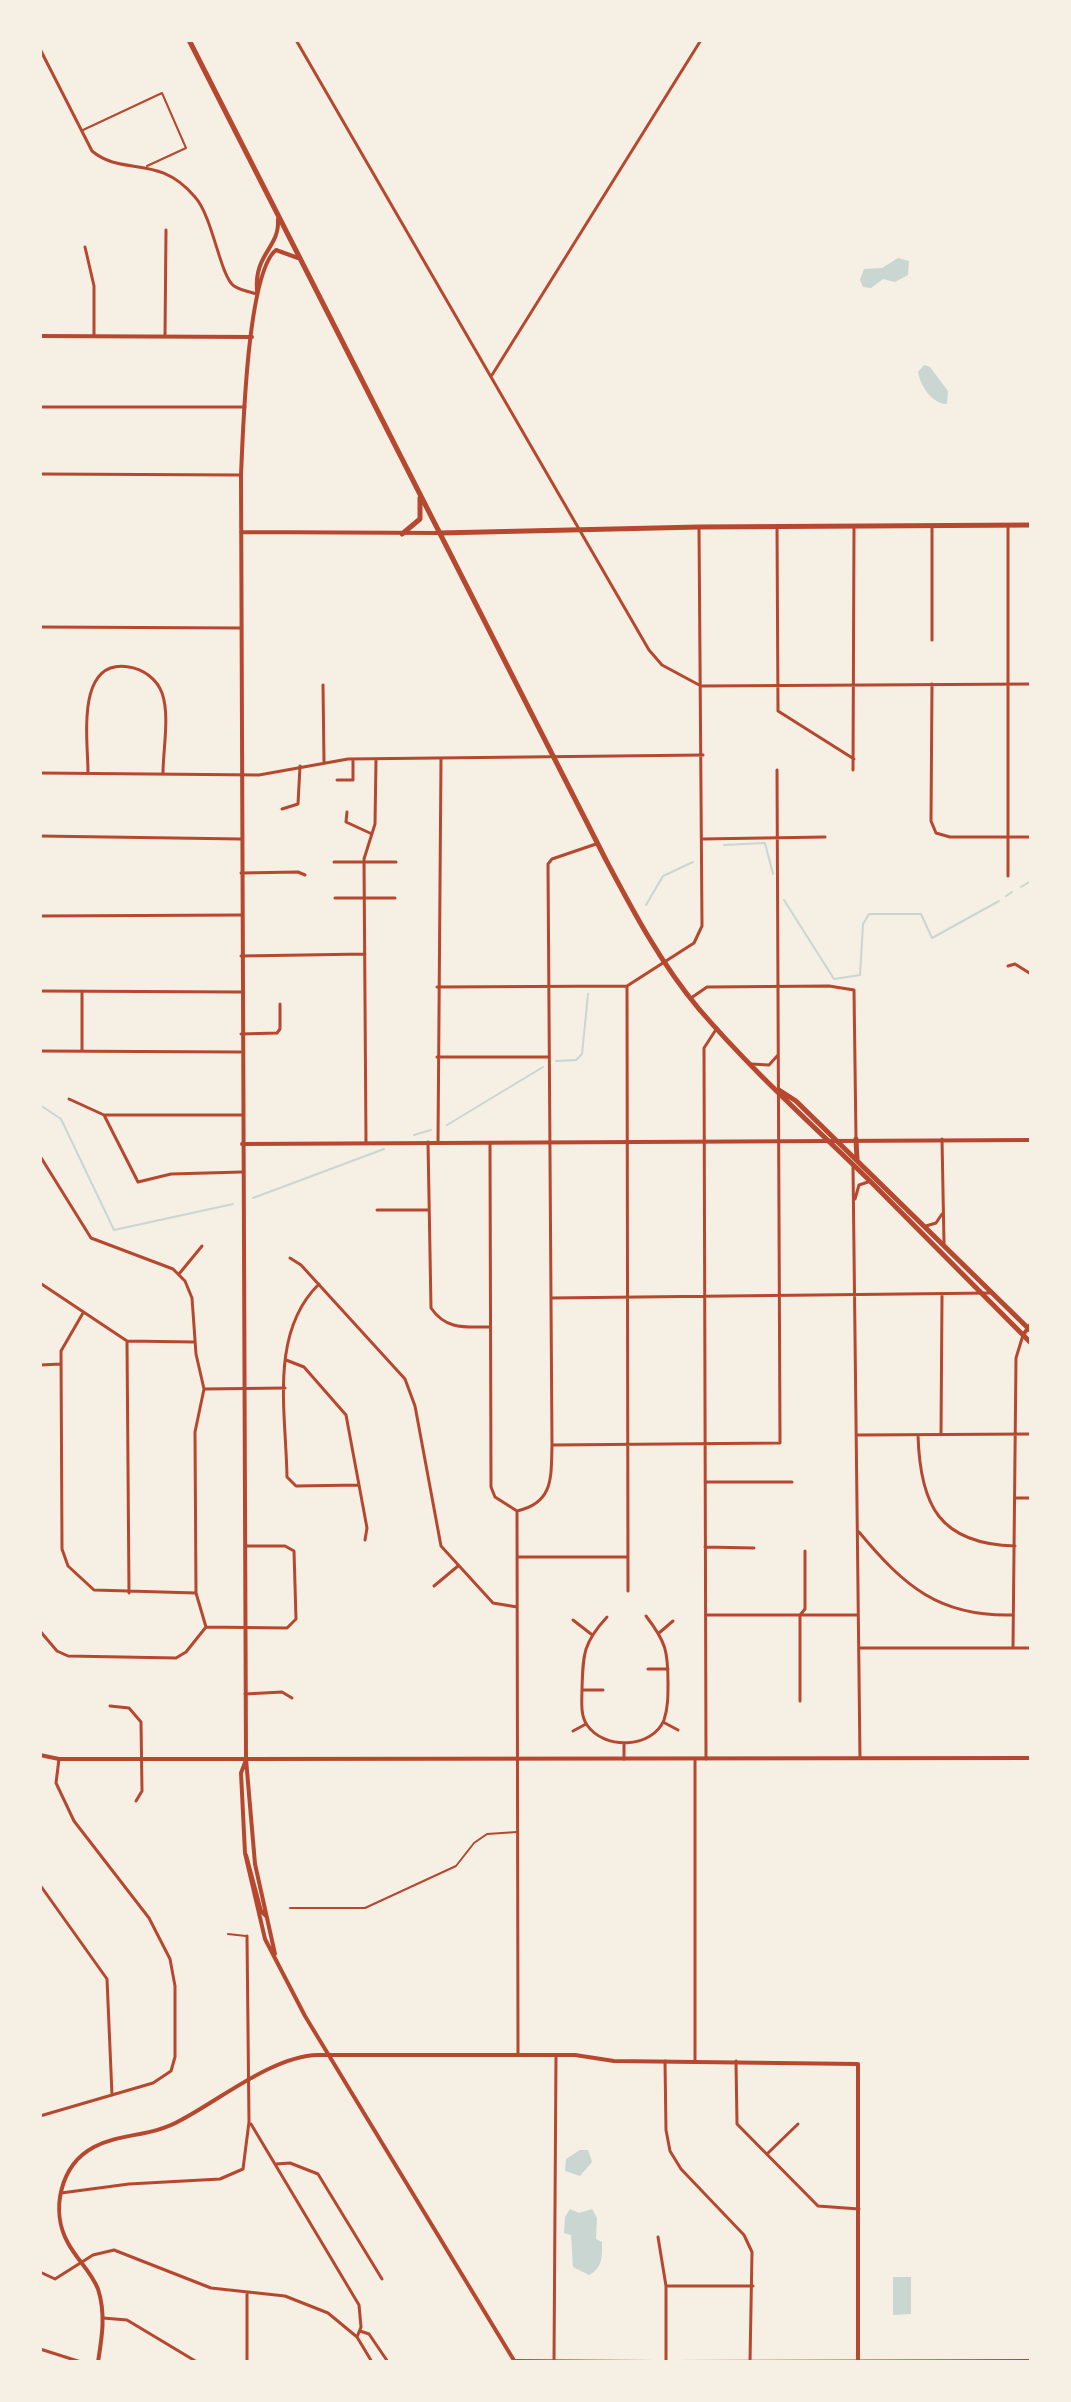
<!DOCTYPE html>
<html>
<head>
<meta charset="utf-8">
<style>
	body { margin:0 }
	#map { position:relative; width:1071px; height:2402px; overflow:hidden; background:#f6efe4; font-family:Overpass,sans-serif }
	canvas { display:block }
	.frame { position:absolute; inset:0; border:42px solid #f6efe4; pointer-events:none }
</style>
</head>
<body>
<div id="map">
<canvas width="1071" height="2402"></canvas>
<div class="frame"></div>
</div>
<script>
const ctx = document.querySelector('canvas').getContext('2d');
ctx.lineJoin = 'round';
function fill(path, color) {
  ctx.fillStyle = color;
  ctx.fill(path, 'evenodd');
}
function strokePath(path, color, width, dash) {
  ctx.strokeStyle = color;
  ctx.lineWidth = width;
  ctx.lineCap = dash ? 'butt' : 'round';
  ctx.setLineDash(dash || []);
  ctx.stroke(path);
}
const water = new Path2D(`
	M898 258 909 261 908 275 895 282 883 279 871 288 863 287 860 280 864 269 882 268Z
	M924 365 930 367 948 391 947 404C932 404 920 385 918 372Z
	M580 2150H588L592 2162 580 2176 565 2171 566 2159Z
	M570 2209 579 2213 592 2209 597 2218 596 2239 602 2242C602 2257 603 2267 589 2275L573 2267 571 2235 564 2233 565 2217Z
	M893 2277H911V2314L893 2315Z`);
const stream = new Path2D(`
	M724 845 765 843 773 874
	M1021 887 1031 881
	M1006 896 1012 892
	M784 900 834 979 860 975 863 924 869 914H921L932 938 999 901
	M646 905 663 876 693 862
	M556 1061 576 1060 582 1054 588 994
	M40 1105 61 1119 114 1230 233 1204
	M447 1125 543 1067
	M414 1135 431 1130
	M253 1198 384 1149`);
const service = new Path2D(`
	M83 130 162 93 186 148 147 166
	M290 1908H365L456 1866 474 1843 487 1834 517 1832
	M228 1934 246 1936`);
const minor = new Path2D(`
	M296 40 649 650 662 665 701 686 1031 684
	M40 49 92 151C123 177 158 153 195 197 213 217 220 276 234 286 240 290 250 292 257 294
	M85 247 94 286V336
	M165 336 166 230
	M492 375 701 40
	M40 407H245
	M40 474 241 475
	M777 526 778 711 854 759
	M932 526V640
	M1008 527V876
	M40 627 240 628
	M932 684 931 821 936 833 950 837H1031
	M323 685 324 762
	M853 770 854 526
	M88 772C88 741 75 658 129 667 143 669 157 679 162 693 170 715 163 750 163 773
	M40 773 259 775 348 759 703 755
	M337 780H353V759
	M282 809 298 804 300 766
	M347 812 346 822 372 834
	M40 836 241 839
	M702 839 825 837
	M334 862H396
	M241 873 298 872 305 875
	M335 898H395
	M40 916 241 915
	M241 956 365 954
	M1008 966 1015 964 1031 974
	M437 987 627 986 694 943 702 926 699 527
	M627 987 628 1591
	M40 991 241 992
	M82 991V1051
	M691 998 707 987 829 986 854 990 856 1139
	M241 1034 277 1033 280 1029V1004
	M40 1051 241 1052
	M437 1057H549
	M751 1064 769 1065 778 1055
	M69 1099 104 1115H242
	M104 1115 138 1182 171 1174 242 1172
	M942 1139 944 1243
	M366 1142 364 859 375 824 376 760
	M428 1142 431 1308C446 1330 465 1327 489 1327
	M438 1142 441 758
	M490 1144 491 1487 495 1497 517 1511
	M40 1156 91 1238 173 1269 185 1281 192 1298 196 1354 204 1389 195 1432 196 1593 206 1627
	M853 1166 860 1758
	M855 1199 859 1185 868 1182
	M377 1210H428
	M926 1226 936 1223 942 1214
	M290 1258 301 1265 405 1379 415 1406 441 1546 493 1603 517 1607
	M179 1274 202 1246
	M40 1283 127 1341 194 1342
	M319 1284C269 1333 286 1412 287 1477L296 1486 359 1485
	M551 1298 990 1293
	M83 1313 61 1351 62 1549 68 1566 94 1590 196 1593
	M127 1341 129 1593
	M286 1360 304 1367 346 1415 367 1528 365 1540
	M40 1365 61 1364
	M204 1389 285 1388
	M857 1435 1031 1434
	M918 1435C920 1505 939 1544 1015 1546
	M941 1435 942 1295
	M552 1445 780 1443 777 770
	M705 1482H792
	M1015 1498H1031
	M859 1532C904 1586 939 1617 1013 1615
	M705 1547 754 1548
	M517 1557H628
	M434 1586 458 1566
	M706 1615H858
	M607 1617C583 1643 583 1654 582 1689 582 1700 580 1715 587 1725 604 1750 652 1749 664 1720 668 1708 668 1696 668 1683 668 1651 666 1642 646 1616
	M573 1620 591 1634
	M206 1627 287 1628 296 1619 294 1551 285 1546H246
	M40 1631 57 1651 68 1656 176 1658 186 1652 206 1627
	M659 1633 673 1621
	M859 1648H1031
	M1013 1648 1016 1358 1023 1335
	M648 1669H668
	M582 1690H603
	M245 1694 282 1692 292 1698
	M800 1701V1615L805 1609V1551
	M110 1706 129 1708 141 1722 142 1791 136 1801
	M663 1722 678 1730
	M573 1731 586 1724
	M624 1759V1743
	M695 1759V2061
	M706 1759 704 1048 717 1028
	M40 1885 107 1979 112 2095
	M518 2055 517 1511C554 1503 551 1477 552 1445L548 864 552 859 596 844
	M665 2061 666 2130 670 2151 681 2169 744 2235 752 2252 750 2362
	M736 2061 737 2124 818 2206 859 2209
	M40 2116 153 2083 171 2071 175 2057V1986L170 1959 149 1918 74 1821 56 1783 59 1759
	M251 2124 359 2305 361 2327 357 2337
	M768 2153 798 2124
	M276 2164 290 2163 318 2174 382 2279
	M61 2193 129 2184 220 2179 243 2169 249 2122 247 1936
	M658 2237 666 2286V2362
	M40 2272 55 2279 93 2255 114 2250 211 2288 285 2296 328 2313 357 2337 372 2362
	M666 2286H753
	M103 2318 127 2320 197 2362
	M360 2331 369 2334 388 2362
	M40 2349 81 2362
	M554 2361 556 2055
	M247 2362V2294`);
const tertiary = new Path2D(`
	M40 336 252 337
	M242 1144 1031 1140
	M1023 1335 1031 1324
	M40 1755 59 1759H246
	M514 2361 655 2362
	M98 2362C102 2337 106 2314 98 2289 91 2271 77 2260 68 2243 50 2211 60 2165 94 2147 120 2133 152 2137 181 2120 221 2099 273 2056 318 2055H575L614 2061 858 2064V2360
	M672 2362 1031 2361`);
const secondary = new Path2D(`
	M257 291C254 253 280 248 278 219
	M241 532 440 533
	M246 1759 1031 1758
	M246 1760 241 1773 245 1853 265 1939 305 2016 515 2362
	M246 1855 261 1911 266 1916
	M275 1954 255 1864 246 1759 241 475C243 434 247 273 276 250L298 258`);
const trunk = new Path2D(`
	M189 40 606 860C633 911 661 964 699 1009 753 1072 814 1126 873 1184 926 1237 978 1290 1031 1343
	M440 533 699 527 1031 525
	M402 534 420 519V498
	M779 1090 796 1101 1031 1331
	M856 1139 857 1159`);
fill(water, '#c9d6d2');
strokePath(stream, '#c9d6d2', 2);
strokePath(service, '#b5482f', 2);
strokePath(minor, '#b5482f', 3);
strokePath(tertiary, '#b5482f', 4);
strokePath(secondary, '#b5482f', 4);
strokePath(trunk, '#b5482f', 5);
</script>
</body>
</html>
